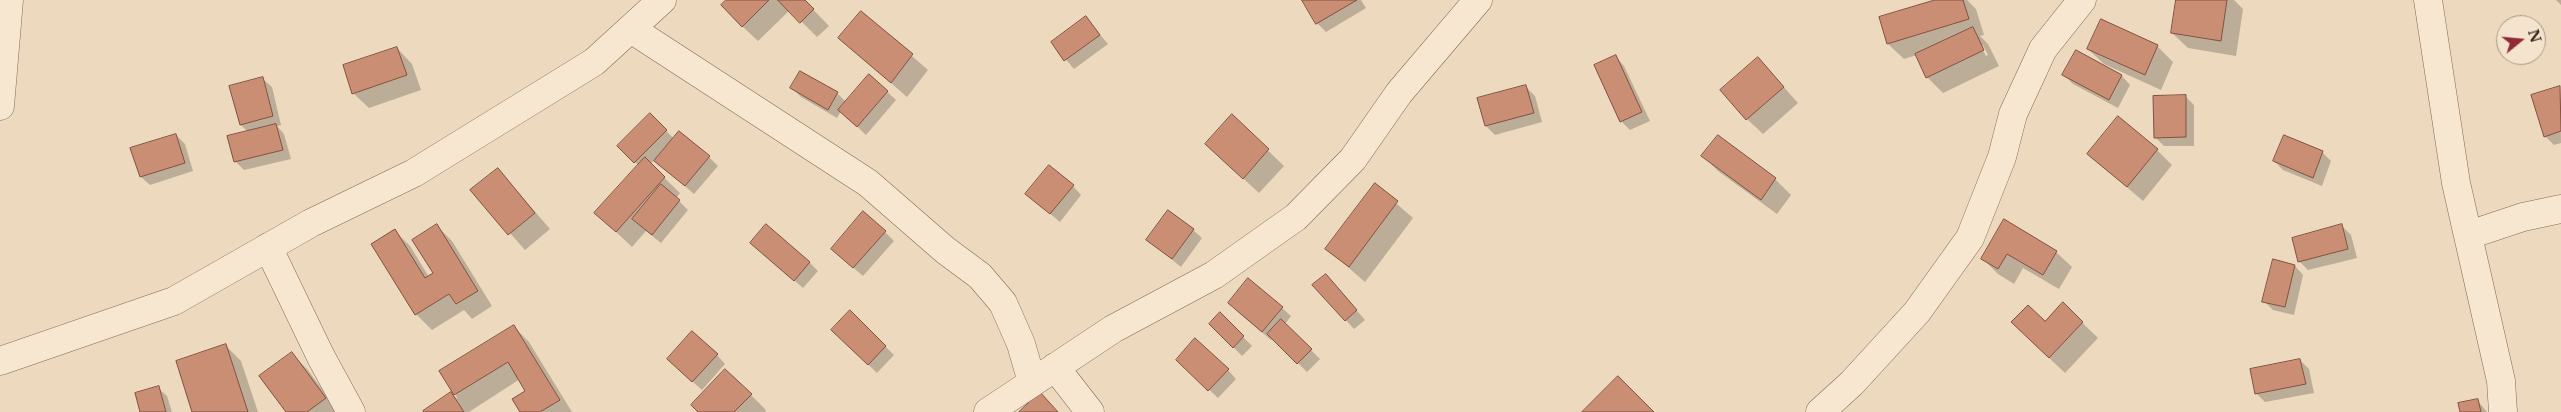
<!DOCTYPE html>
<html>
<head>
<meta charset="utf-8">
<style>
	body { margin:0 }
	#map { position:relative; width:2561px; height:412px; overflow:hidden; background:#ecd9be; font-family:"Libre Baskerville",serif }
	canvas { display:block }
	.north { position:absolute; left:2496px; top:15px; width:50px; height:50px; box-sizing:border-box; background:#f4e4ce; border:1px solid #a79887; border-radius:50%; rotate:73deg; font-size:14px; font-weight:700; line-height:20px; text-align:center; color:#34251c }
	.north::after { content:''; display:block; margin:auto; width:18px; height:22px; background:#912936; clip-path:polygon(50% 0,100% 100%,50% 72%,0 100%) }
</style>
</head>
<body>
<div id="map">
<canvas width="2561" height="412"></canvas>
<div class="north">N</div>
</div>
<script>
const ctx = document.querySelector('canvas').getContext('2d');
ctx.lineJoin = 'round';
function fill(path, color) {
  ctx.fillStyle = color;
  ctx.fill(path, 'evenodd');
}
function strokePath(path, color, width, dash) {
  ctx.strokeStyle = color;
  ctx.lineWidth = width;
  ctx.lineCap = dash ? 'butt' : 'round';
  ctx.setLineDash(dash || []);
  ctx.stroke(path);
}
const shadow = new Path2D(`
	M728 0H804L829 26 817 37 790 10 758 41 742 26Z
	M1303 0H1361L1366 8 1326 32 1317 23Z
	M1940 0H1967L1976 9 1984 35 1980 36 1988 44 1999 66 1943 93 1927 77 1917 55 1904 59 1888 44ZM1980 45H1983L1988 55 1986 56Z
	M2177 0H2234L2243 9 2236 56 2188 48 2172 33Z
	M2556 0H2561V5Z
	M861 12 928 70 907 97 840 38Z
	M1086 18 1108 44 1074 69 1052 43Z
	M2157 46 2173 62 2161 90 2104 64 2088 49Z
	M397 48 412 64 421 90 369 108 353 93Z
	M2077 52 2122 76 2130 85 2118 108 2073 84 2064 75Z
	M1616 57 1624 66 1650 121 1630 130 1621 121Z
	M1758 58 1798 103 1763 134 1747 119Z
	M869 75 896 100 866 135 841 111 837 118 801 97 792 88 837 93 846 102Z
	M263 79 272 87 281 125 277 126 284 134 291 159 244 170 235 161 248 132 241 125Z
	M1526 87 1535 96 1542 122 1495 135 1486 126Z
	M2560 87 2561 143 2554 145 2545 136Z
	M2185 96 2194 105V146H2164L2155 137Z
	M650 114 674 139 709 157 718 166 694 194 655 160 650 164 680 193 676 198 688 210 661 243 646 231 632 247 596 213 639 166 619 146Z
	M1232 116 1284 166 1259 193 1222 159Z
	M176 135 185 144 193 171 150 185 141 177Z
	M1718 137 1775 179 1791 195 1777 214 1718 171 1703 156Z
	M2157 150 2172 165 2143 201 2088 154Z
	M2322 152 2331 161 2322 186 2283 170 2274 161Z
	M498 169 550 229 525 250 472 190Z
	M1375 185 1413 218 1365 282 1327 249Z
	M1073 186 1081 195 1060 222 1036 202Z
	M2005 221 2056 252 2072 267 2059 289 2023 268 2014 284 1998 274 1983 259Z
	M437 226 452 241 492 306 472 319 464 310 432 330 416 314 373 244 395 231 410 246 429 277 435 274Z
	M2342 226 2351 235 2357 258 2308 270 2299 261Z
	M1193 230 1202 238 1181 267 1148 240Z
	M885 232 894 241 863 276 842 258Z
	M751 243 809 262 818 271 803 288Z
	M2295 266 2303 275 2294 315 2273 310 2264 301Z
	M1334 284 1365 320 1354 329 1314 285Z
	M2063 304 2098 338 2065 373 2028 338Z
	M1282 308 1291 316 1285 324 1320 359 1307 372 1273 338 1271 340 1238 312Z
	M850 312 894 355 877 373 833 330Z
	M1220 314 1252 346 1242 356 1211 324Z
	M513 326 529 342 572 412H522L527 391 520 379 469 412H426L451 394 458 399 441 371Z
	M226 346 241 361 258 412H194Z
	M291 353 307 369 339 412H287Z
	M717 355 725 364 702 390 677 368Z
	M2300 360 2309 369 2314 393 2265 402 2256 393Z
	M1186 368 1228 370 1236 379 1218 398Z
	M158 388 167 396 172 412H142Z
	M751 395 766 410 765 412H700Z
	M2477 400 2487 412H2461Z`);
const building = new Path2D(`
	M726 0H769L742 27 721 5Z
	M778 0H805L814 9 800 23Z
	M1302 0H1357L1316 24Z
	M1935 0H1963L1969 19 1887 44 1879 17Z
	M2176 0H2227L2221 41 2171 33Z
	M861 11 913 54 891 83 838 38Z
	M1086 16 1100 35 1064 61 1051 42Z
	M2101 19 2158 45 2145 75 2087 49Z
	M1973 27 1984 50 1926 78 1915 54Z
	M397 47 407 75 352 94 343 65Z
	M2076 50 2122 75 2109 100 2062 75Z
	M1616 55 1642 112 1620 122 1594 65Z
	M1758 57 1784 87 1746 120 1720 90Z
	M800 71 838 92 828 110 790 88Z
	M869 74 888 91 857 127 838 110Z
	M263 77 273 116 240 125 229 86Z
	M1526 85 1534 113 1485 126 1477 98Z
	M2560 86 2561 131 2544 137 2531 95Z
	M2186 95V137L2154 138 2153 96Z
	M650 113 667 130 634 163 617 146Z
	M1232 114 1269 149 1243 179 1205 144Z
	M2118 116 2158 149 2127 187 2087 154Z
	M276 124 283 150 234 162 227 136Z
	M679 131 710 156 685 186 654 161Z
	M176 134 185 163 140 177 130 148Z
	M1718 135 1776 178 1761 200 1701 156Z
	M2284 135 2323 151 2313 178 2273 161Z
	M645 157 665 177 616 232 594 213Z
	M1049 165 1074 185 1050 214 1025 194Z
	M498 168 535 213 508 235 470 190Z
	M1375 183 1398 201 1349 267 1325 249Z
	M661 184 680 200 652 235 632 219Z
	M1168 210 1194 229 1172 259 1146 240Z
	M863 211 886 231 853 268 831 249Z
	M2004 219 2057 251 2043 275 2007 254 1998 269 1981 259Z
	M437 224 478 291 456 304 449 294 415 315 371 244 395 229 425 278 433 273 412 240Z
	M766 224 810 262 794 281 750 243Z
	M2342 224 2348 249 2298 262 2292 238Z
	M2273 259 2295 265 2285 307 2262 302Z
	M1326 274 1357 310 1345 321 1312 285Z
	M1248 278 1283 307 1262 332 1228 303Z
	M2063 302 2083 322 2049 358 2011 322 2028 305 2045 321Z
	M850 310 886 346 868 365 831 330Z
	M1220 312 1244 336 1233 348 1209 324Z
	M1281 319 1312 349 1297 364 1267 334Z
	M514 325 560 400 540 412H520L512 399 525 391 508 362 454 395 439 371Z
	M692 331 718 354 692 382 667 359Z
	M1195 338 1229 369 1208 391 1176 360Z
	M226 344 248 412H192L176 361Z
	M292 352 326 398 307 412H286L259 376Z
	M2300 359 2306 384 2255 394 2250 369Z
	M725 369 752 394 734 412H698L691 405Z
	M1618 376 1654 412H1582Z
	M159 386 166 412H140L135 393Z
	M451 392 464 412H424L423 411Z
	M1040 392 1058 412H1019Z
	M2478 399 2481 412H2460L2458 403Z`);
const street = new Path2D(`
	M2428 0 2456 183 2501 381 2503 412
	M631 29 868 183 945 250 980 276 1003 303 1021 344 1032 382
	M0 106 9 0
	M2469 235 2523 217 2561 209
	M268 247 321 357 351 412
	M0 361 174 301 311 223 414 173 594 62 662 0
	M1055 367 1090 412
	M988 412 1113 329 1214 275 1296 217 1353 159 1399 93 1478 0
	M1820 412 1852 383 1917 312 1970 238 2002 157 2013 114 2043 49 2082 0`);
fill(shadow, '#0003');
fill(building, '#ca8e75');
strokePath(building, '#82513e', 1);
strokePath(street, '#846a58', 29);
strokePath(street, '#f7e7d1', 28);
</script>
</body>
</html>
